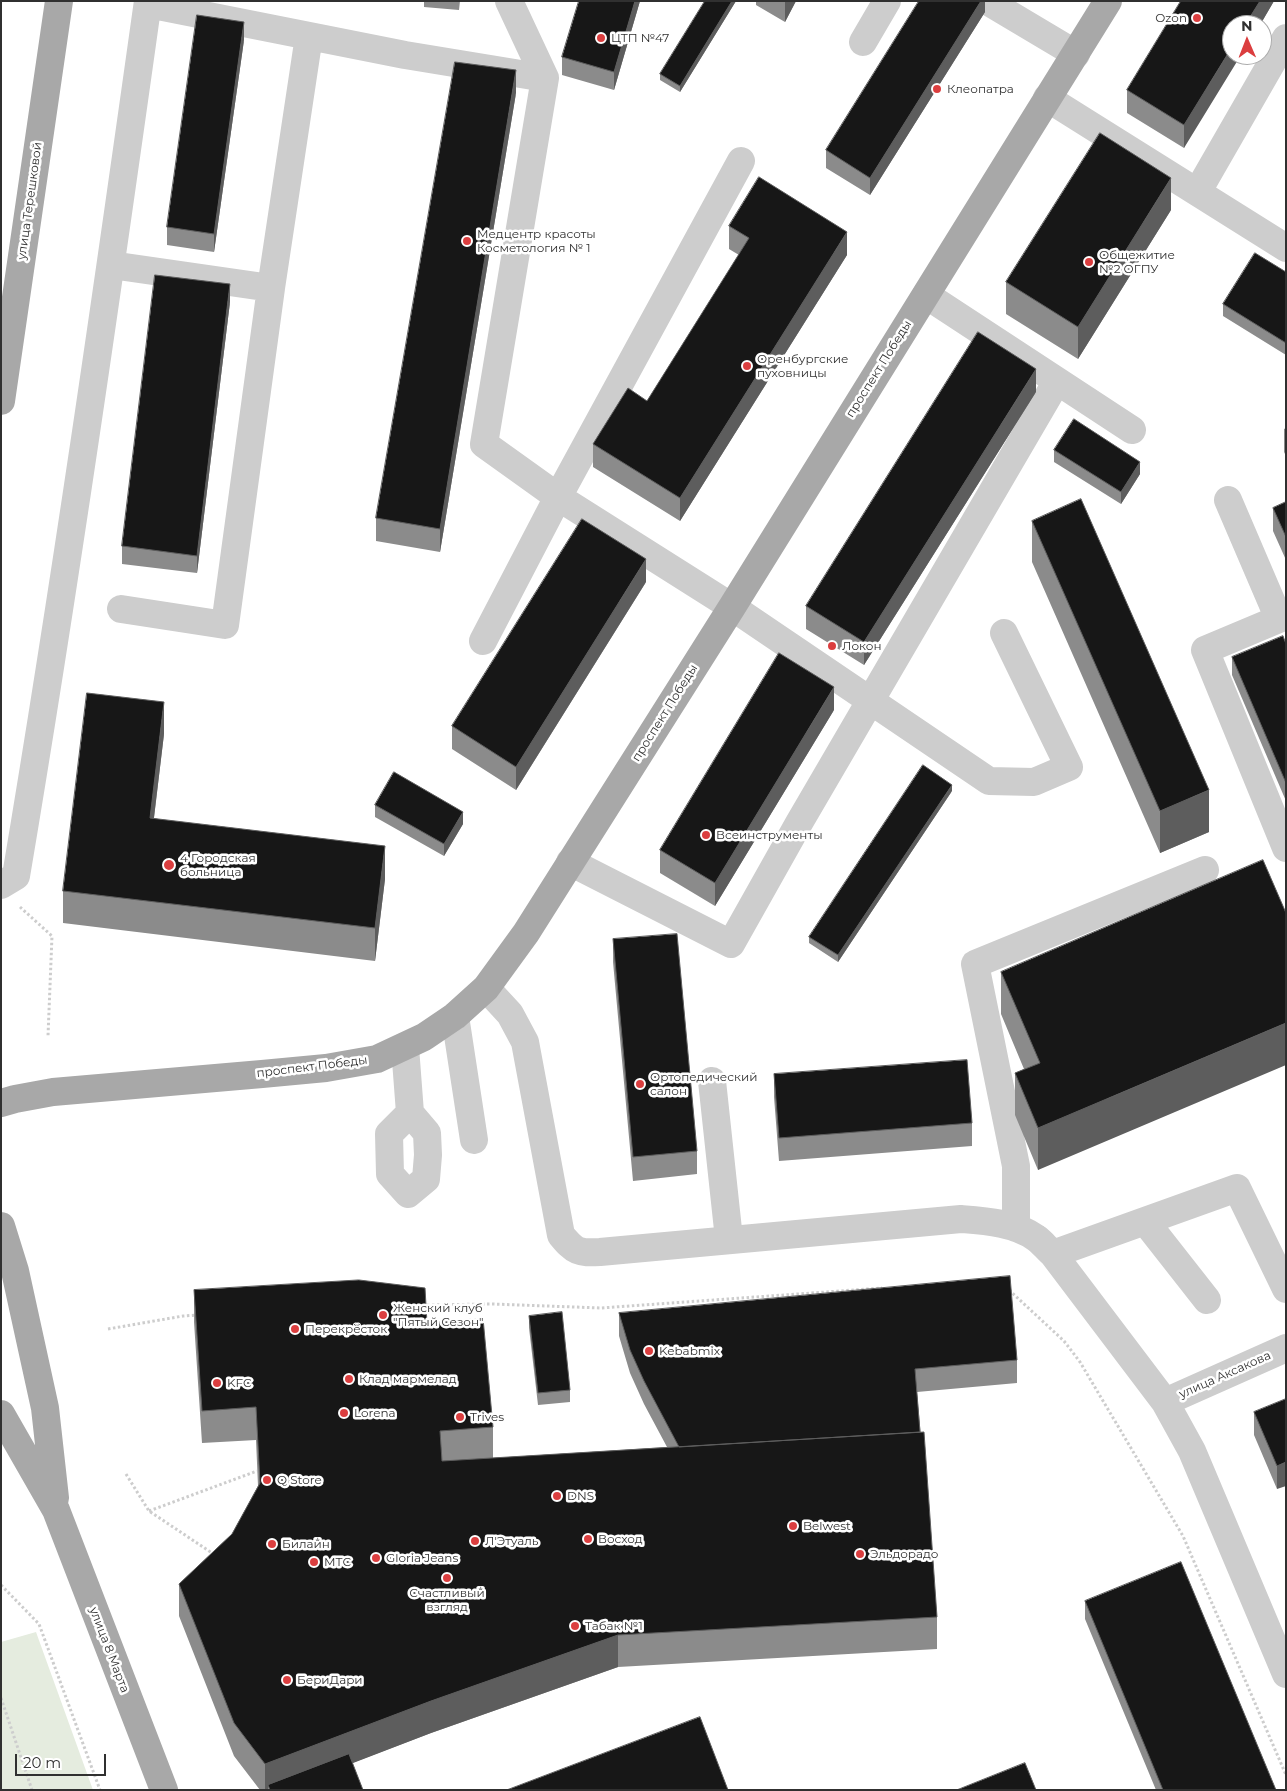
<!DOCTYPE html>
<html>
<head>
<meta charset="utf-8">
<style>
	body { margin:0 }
	#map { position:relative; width:1287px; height:1791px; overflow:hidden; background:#fff; font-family:Montserrat,sans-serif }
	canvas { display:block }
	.frame { position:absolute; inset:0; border:2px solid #303030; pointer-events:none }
	.north { position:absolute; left:1222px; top:15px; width:50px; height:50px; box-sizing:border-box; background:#fff; border:1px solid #acacac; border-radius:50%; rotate:359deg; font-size:14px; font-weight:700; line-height:20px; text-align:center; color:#303030 }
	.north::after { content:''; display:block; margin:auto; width:18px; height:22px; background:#db3e3f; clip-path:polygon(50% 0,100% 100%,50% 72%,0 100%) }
	.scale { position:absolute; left:15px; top:1754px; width:91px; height:22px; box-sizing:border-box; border:2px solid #303030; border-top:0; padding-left:6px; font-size:15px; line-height:18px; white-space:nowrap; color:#303030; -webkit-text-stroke:4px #fff; paint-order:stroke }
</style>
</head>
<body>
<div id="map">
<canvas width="1287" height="1791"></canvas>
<div class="frame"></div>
<div class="north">N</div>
<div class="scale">20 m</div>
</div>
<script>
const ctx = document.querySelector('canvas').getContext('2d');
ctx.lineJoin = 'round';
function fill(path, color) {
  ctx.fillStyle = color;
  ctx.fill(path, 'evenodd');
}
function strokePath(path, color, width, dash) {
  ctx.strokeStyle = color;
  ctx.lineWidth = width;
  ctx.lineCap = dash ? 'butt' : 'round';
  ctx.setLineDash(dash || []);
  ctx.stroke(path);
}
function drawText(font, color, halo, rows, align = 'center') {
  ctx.font = font + ' Montserrat,sans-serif';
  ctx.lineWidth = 5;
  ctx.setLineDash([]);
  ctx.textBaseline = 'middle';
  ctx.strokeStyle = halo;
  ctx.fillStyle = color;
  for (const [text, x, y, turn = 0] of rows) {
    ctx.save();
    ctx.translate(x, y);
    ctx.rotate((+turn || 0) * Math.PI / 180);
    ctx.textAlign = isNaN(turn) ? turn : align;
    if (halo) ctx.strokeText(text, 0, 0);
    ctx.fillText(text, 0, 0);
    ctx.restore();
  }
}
const green = new Path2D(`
	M36 1632 93 1790H1V1642Z`);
const path = new Path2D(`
	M20 907 52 936 48 1036
	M1009 1290 1064 1341 1080 1362 1183 1536 1286 1775
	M422 1305 492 1304 601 1308 882 1288
	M108 1329 183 1316 198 1315
	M126 1474 149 1511 215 1555
	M149 1511 257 1471
	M1 1585 39 1624 100 1790
	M1 1698 32 1790`);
const minor = new Path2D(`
	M509 1 545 78
	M987 1 1076 54
	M148 4 405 55 545 78 484 444 558 497 483 641
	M863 42 887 1
	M1047 98 1286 248
	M741 161 558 497 732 607 989 781 1034 782 1069 767 1004 633
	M1198 191 1286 38
	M111 265 271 288 225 625 121 609
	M271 288 309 36
	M926 295 1132 430
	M1228 500 1279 619
	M1286 616 1205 650 1286 848
	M570 862 731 944 799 823 1057 381
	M1 885 16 876C65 585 107 293 148 1
	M486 988 510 1014 525 1042 561 1235C575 1252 578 1253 600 1252L961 1219C986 1221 1015 1223 1036 1238 1042 1242 1047 1249 1053 1254L1165 1402 1192 1451 1286 1674
	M455 1016 474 1140
	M405 1047 410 1113 427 1133 428 1155 426 1179 408 1194 390 1174 389 1134 410 1113
	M712 1081 729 1239
	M1145 1221 1207 1300
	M1016 1228V1166L975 964 1205 870
	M1053 1254 1237 1188 1286 1289
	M1165 1402 1286 1348`);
const major = new Path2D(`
	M1 401 59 1
	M1 1103 15 1099 53 1092 262 1074 326 1068 377 1059 424 1037 455 1016 486 988 526 933 732 607 1108 1
	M1 1226 15 1271 45 1408 55 1498
	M1 1414 56 1510 164 1790`);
const wall = new Path2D(`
	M424 1H460L459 10 424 7Z
	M640 1 614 90 562 75V57Z
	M705 1H736L680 92 660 80V74Z
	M756 1H796L785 22 756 5Z
	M985 1V12L870 195 826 168V150Z
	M1181 1H1274L1260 25H1232L1184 148 1127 113V90Z
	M244 40 214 252 167 245V227Z
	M516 93 440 552 376 541V518Z
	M1171 210 1078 359 1006 314V282Z
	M729 226 847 255 680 521 593 467V444L647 401 739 255 729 249Z
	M1286 272V355L1223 316V304Z
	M230 302 197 573 122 564V546Z
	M1036 392 864 665 806 629V606Z
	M1286 428V456L1284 452V429Z
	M1054 450 1140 474 1121 504 1054 462Z
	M1286 502V560L1273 531V508Z
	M1032 521 1209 832 1160 853 1032 562Z
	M646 582 516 790 452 749V726Z
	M1286 644V801L1232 675V657Z
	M834 710 715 906 660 873V850Z
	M164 734 154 818 385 879 375 961 63 923V891Z
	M952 791 838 962 809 943V937Z
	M375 805 463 824 444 856 375 817Z
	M1286 913 1038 1170 1015 1115V1073L1024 1069 1001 1014V972Z
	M613 939 697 1151V1174L633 1181 613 962Z
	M774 1074 972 1123V1146L779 1161 774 1097Z
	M194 1290 427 1323 493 1427V1458L667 1447 644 1404 630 1373 619 1336V1313L1017 1360V1383L917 1392 937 1617V1649L618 1667 431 1733 352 1763 363 1790H260L234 1756 179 1616V1584L232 1534 258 1486 256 1440 202 1443 194 1322Z
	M529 1316 570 1390V1402L538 1405 529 1328Z
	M1286 1399 1277 1489 1254 1435V1412Z
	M1085 1601 1276 1790H1156L1085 1619Z`);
const shadedWall = new Path2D(`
	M635 1H640L614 90V72Z
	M732 1H736L680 92V86Z
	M785 1H796L785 22Z
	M981 1H985V12L870 195V178Z
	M1260 1H1274L1260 25H1245Z
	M244 22V40L214 252V234Z
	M1232 47V55H1241L1184 148V125Z
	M516 70V93L440 552V529Z
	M1171 178V210L1078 359V327Z
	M847 232V255L680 521V498Z
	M230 284V302L197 573V556Z
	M1036 369V392L864 665V642Z
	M1140 462V474L1121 504V492Z
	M646 559V582L516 790V767Z
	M834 687V710L715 906V883Z
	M164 702V734L150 850V818Z
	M952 785V791L838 962V955Z
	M1209 790V832L1160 853V811Z
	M463 812V824L444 856V844Z
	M385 846V879L375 961V928Z
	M1286 1023V1065L1038 1170V1128Z
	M1286 1462V1486L1277 1489V1466Z
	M618 1635V1667L431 1733 283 1790 268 1785V1790H265V1764L431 1701Z`);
const building = new Path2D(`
	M579 1H635L614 72 562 57Z
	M705 1H732L680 86 660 74Z
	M919 1H981L870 178 826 150Z
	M1181 1H1260L1245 25H1232V47L1184 125 1127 90Z
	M197 15 244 22 214 234 167 227Z
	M455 62 516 70 440 529 376 518Z
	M1100 133 1171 178 1078 327 1006 282Z
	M759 177 847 232 680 498 593 444 628 388 647 401 749 238 729 226Z
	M1255 253 1286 272V343L1223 304Z
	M155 275 230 284 197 556 122 546Z
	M978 332 1036 369 864 642 806 606Z
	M1074 419 1140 462 1121 492 1054 450Z
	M1081 499 1209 790 1160 811 1032 521Z
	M1286 502V537L1273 508Z
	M582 519 646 559 516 767 452 726Z
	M1283 636 1286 644V783L1232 657Z
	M779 653 834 687 715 883 660 850Z
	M87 693 164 702 150 818 385 846 375 928 63 891Z
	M923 765 952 785 838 955 809 937Z
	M394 772 463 812 444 844 375 805Z
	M1263 860 1286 913V1023L1038 1128 1015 1073 1040 1063 1001 972Z
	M677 934 697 1151 633 1157 613 939Z
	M967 1060 972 1123 779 1138 774 1074Z
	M1010 1276 1017 1360 915 1369 920 1432 679 1447 644 1381 630 1350 619 1313Z
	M359 1280 425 1288 427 1323 483 1318 493 1427 440 1431 442 1461 924 1432 937 1617 618 1635 431 1701 265 1764 234 1723 179 1584 232 1534 260 1483 256 1407 202 1411 194 1290Z
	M562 1312 570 1390 538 1393 529 1316Z
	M1286 1399V1462L1277 1466 1254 1412Z
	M1181 1562 1276 1790H1163L1085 1601Z
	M700 1717 728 1790H507Z
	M349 1754 363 1790H270L268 1785Z
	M1025 1763 1036 1790H957Z`);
const markers = [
	[1197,18,5,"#db3e3f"],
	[601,38,5,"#db3e3f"],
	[937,89,5,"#db3e3f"],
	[467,241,5,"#db3e3f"],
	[1089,262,5,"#db3e3f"],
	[747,366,5,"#db3e3f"],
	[832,646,5,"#db3e3f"],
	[706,835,5,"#db3e3f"],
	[169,865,6,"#db3e3f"],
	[640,1084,5,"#db3e3f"],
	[383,1315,5,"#db3e3f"],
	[295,1329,5,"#db3e3f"],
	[649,1351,5,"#db3e3f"],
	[349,1379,5,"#db3e3f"],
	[217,1383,5,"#db3e3f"],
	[344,1413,5,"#db3e3f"],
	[460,1417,5,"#db3e3f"],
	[267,1480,5,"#db3e3f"],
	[557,1496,5,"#db3e3f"],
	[793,1526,5,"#db3e3f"],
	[588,1539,5,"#db3e3f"],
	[475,1541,5,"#db3e3f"],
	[272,1544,5,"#db3e3f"],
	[860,1554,5,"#db3e3f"],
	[376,1558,5,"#db3e3f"],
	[314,1562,5,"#db3e3f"],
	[447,1578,5,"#db3e3f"],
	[575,1626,5,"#db3e3f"],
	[287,1680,5,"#db3e3f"]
];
const poiNames = [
	["Ozon",1187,18,"right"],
	["ЦТП №47",611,38],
	["Клеопатра",947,89],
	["Медцентр красоты",477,234],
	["Косметология № 1",477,248],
	["Общежитие",1099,255],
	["№2 ОГПУ",1099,269],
	["Оренбургские",757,359],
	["пуховницы",757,373],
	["Локон",842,646],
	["Всеинструменты",716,835],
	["4 Городская",180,858],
	["больница",180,872],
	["Ортопедический",650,1077],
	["салон",650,1091],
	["Женский клуб",393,1308],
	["\"Пятый Сезон\"",393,1322],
	["Перекрёсток",305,1329],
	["Kebabmix",659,1351],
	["Клад мармелад",359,1379],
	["KFC",227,1383],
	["Lorena",354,1413],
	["Trives",470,1417],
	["Q Store",277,1480],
	["DNS",567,1496],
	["Belwest",803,1526],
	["Восход",598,1539],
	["Л'Этуаль",485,1541],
	["Билайн",282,1544],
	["Эльдорадо",870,1554],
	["Gloria Jeans",386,1558],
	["МТС",324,1562],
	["Счастливый",447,1593,"center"],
	["взгляд",447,1607,"center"],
	["Табак №1",585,1626],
	["БериДари",297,1680]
];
const streetNames = [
	["улица Терешковой",30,201,-82],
	["проспект Победы",879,369,-58],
	["проспект Победы",665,713,-58],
	["проспект Победы",312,1067,-7],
	["улица Аксакова",1225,1375,-24],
	["улица 8 Марта",109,1650,69]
];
fill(green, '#e5ecdf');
strokePath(path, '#cdcdcd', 3, [2.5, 2.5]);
strokePath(minor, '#cdcdcd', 28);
strokePath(major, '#a8a8a8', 28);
fill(wall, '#8b8b8b');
fill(shadedWall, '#5d5d5d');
fill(building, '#171717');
strokePath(building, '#5d5d5d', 1);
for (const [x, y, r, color] of markers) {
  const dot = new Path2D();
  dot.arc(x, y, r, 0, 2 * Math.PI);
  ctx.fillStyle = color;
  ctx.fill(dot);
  strokePath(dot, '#fff', 2);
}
drawText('12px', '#303030', '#fff', poiNames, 'left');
drawText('12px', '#303030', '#fff', streetNames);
</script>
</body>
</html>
